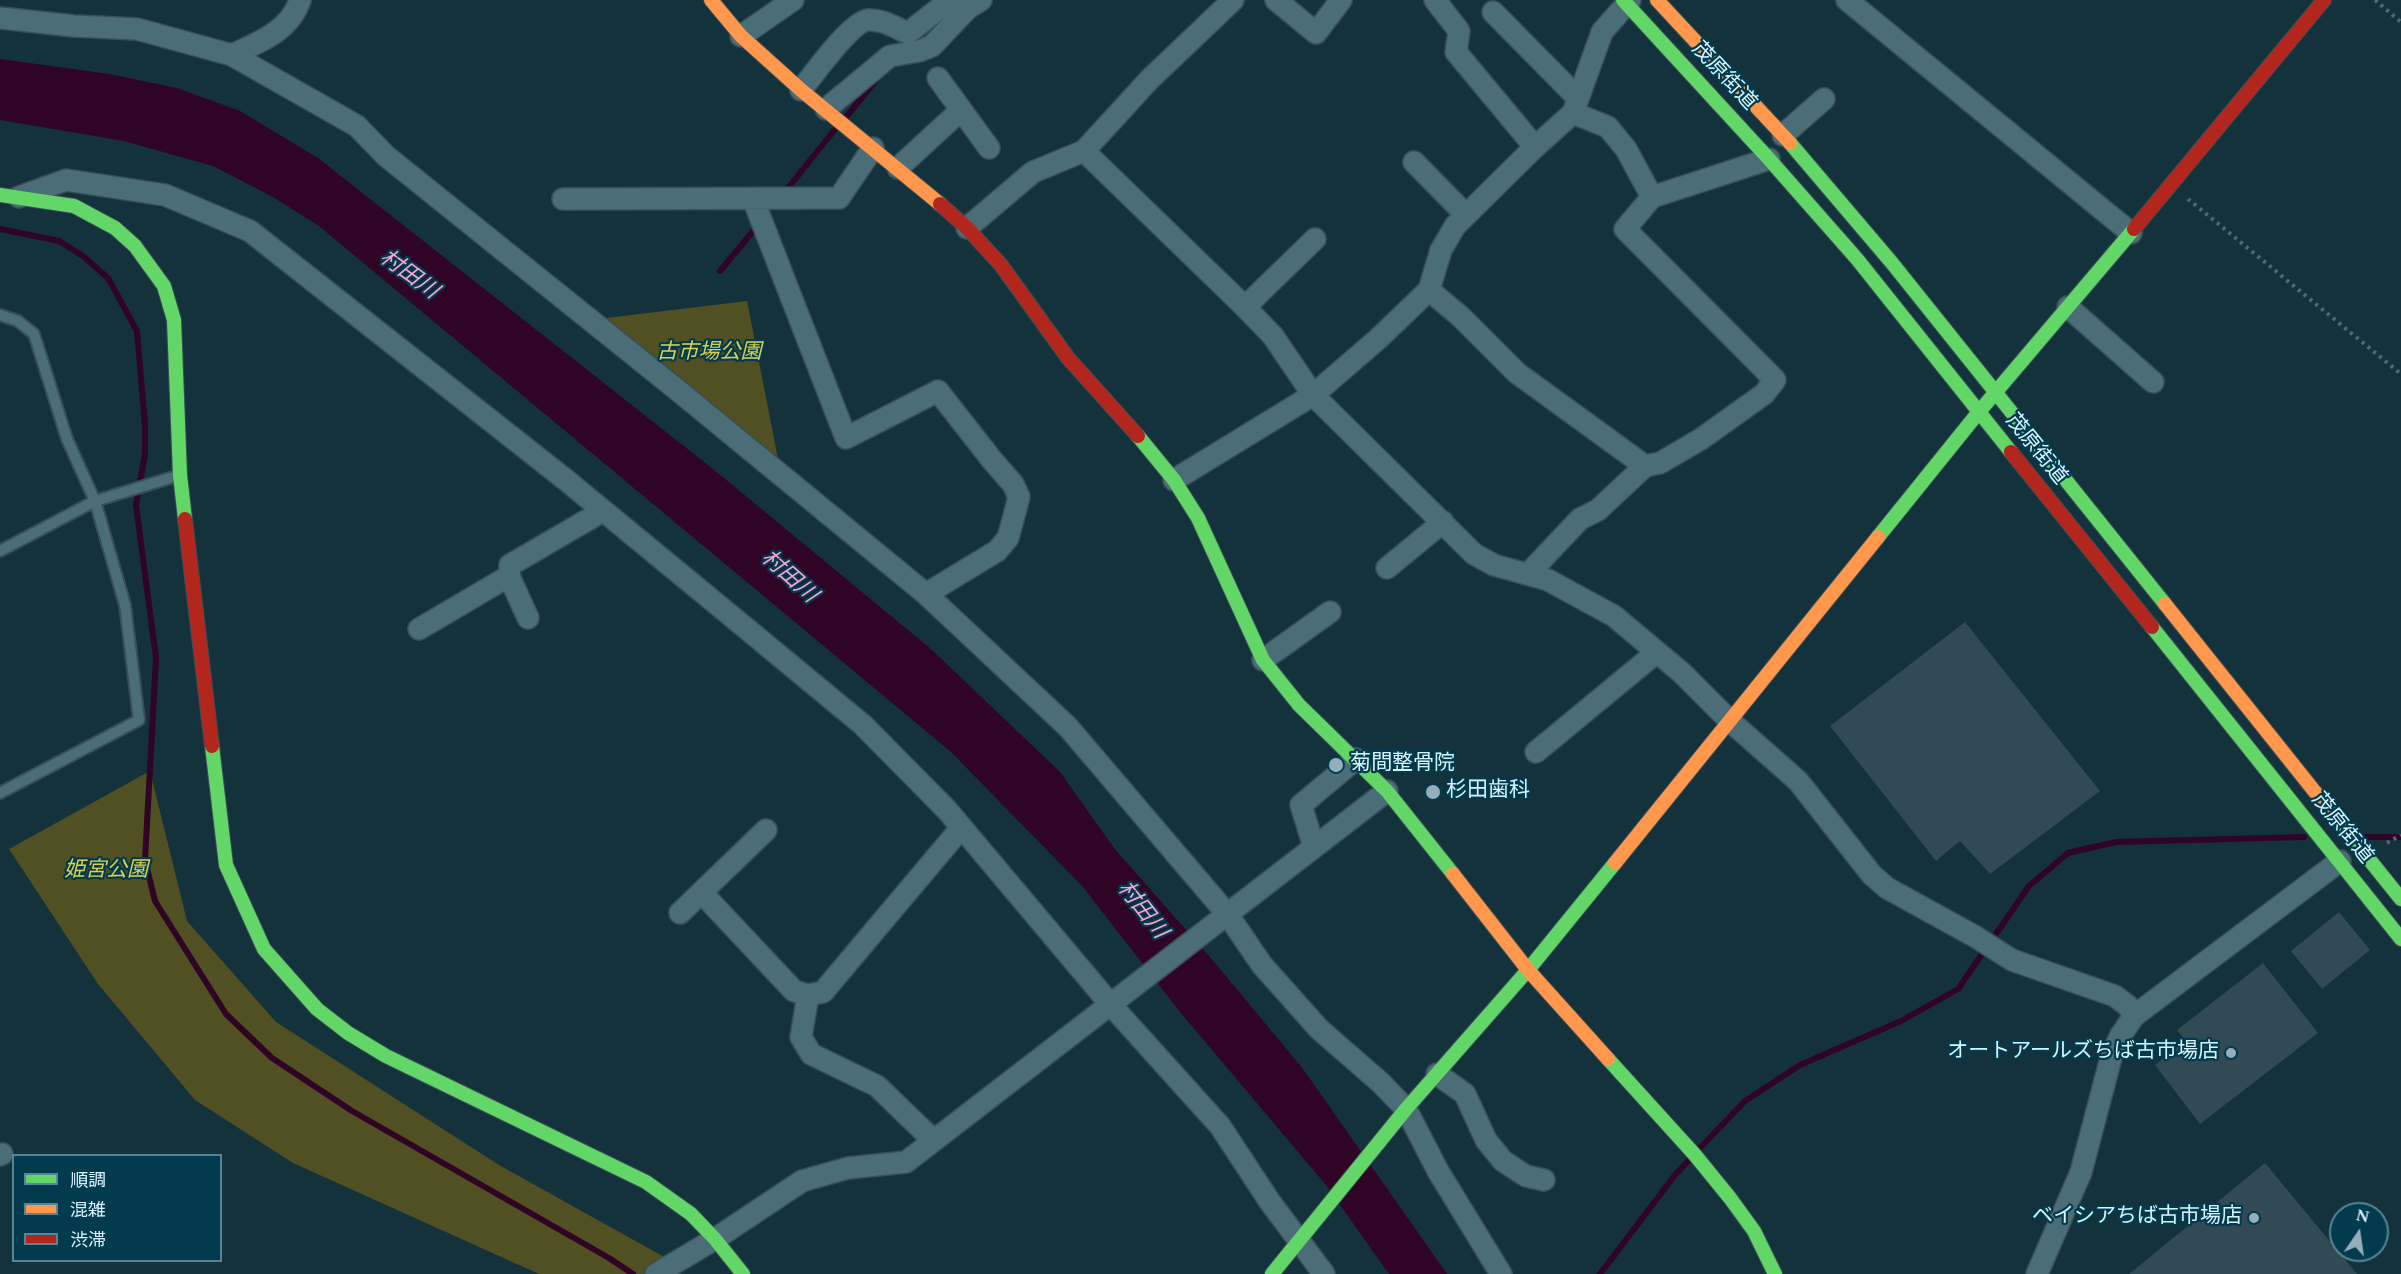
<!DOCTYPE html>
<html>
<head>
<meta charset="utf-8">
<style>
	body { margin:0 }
	#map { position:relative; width:2401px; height:1274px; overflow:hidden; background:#13323c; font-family:Spectral,"Noto Sans JP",serif }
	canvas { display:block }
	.legend { position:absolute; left:12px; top:1154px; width:210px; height:108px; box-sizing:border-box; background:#023b4d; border:2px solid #588594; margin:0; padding:8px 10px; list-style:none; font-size:18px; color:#d9f3fe }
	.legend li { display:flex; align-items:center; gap:12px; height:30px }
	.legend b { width:30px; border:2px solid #588594 }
	.north { position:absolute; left:2329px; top:1202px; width:60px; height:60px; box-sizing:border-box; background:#023b4d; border:2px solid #588594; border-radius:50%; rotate:13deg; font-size:16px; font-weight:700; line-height:24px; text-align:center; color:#d9f3fe }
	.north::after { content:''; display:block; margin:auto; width:21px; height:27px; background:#94afba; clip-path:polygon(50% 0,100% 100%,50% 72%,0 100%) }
</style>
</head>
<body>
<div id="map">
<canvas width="2401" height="1274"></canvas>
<ul class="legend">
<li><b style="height:8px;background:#63d668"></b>順調</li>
<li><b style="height:8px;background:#ff974d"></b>混雑</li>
<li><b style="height:8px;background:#b3261e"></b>渋滞</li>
</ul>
<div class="north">N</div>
</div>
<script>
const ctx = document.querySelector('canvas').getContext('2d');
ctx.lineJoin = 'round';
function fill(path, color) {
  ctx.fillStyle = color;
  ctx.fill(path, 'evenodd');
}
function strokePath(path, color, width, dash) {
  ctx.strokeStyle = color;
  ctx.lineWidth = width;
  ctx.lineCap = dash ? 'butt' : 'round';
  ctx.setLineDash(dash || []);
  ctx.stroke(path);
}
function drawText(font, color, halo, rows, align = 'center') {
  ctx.font = font + ' Spectral,"Noto Sans JP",serif';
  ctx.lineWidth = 4.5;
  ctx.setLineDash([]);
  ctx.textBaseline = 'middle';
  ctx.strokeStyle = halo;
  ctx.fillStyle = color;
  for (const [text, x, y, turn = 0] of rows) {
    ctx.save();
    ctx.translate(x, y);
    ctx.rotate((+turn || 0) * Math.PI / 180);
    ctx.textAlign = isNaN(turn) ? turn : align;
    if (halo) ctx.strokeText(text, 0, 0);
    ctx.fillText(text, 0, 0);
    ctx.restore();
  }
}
const green = new Path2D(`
	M747 301 781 474 590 320Z
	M150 771 187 921 276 1022 499 1165 675 1263 656 1274H539L293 1163 195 1100 98 984 9 849Z`);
const water = new Path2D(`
	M0 59 109 74 177 88 240 111 318 158 713 469 931 649 1060 772 1114 848 1215 963 1303 1069 1447 1274H1389L1326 1185 1180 1012 1083 887 951 752 319 226 273 197 213 166 124 141 0 120Z`);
const stream = new Path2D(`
	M847 116 876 80
	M784 193 836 128
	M0 229 59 241 83 256 108 278 137 331 145 425V454L136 505 156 658 145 860 155 901 226 1014 272 1058 352 1111 609 1258 633 1274
	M720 271 759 224
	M2366 837H2401
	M1699 1149 1745 1101 1800 1065 1901 1021 1958 989 2029 886 2068 853 2116 842 2304 837
	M1600 1274 1675 1175 1690 1159`);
const building = new Path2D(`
	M1965 622 2100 791 1990 874 1960 841 1936 861 1830 726Z
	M2339 912 2370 950 2322 989 2291 951Z
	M2263 963 2318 1033 2200 1124 2155 1065 2185 1040 2177 1030Z
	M2265 1163 2357 1274H2129Z`);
const path = new Path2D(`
	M2375 0 2401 22
	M2188 199 2401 374
	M2387 843 2401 835`);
const lane = new Path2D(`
	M0 315 18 321 34 334 67 439 95 501 125 605 139 720 0 793
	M0 551 95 501 180 475`);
const street = new Path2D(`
	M1276 0 1316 33 1341 0
	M1435 0 1459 31 1456 52 1535 147
	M1847 0 2131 233
	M1493 12 1578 98
	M0 18 74 26 137 29 232 55 357 126 386 156 675 388 926 594 1068 727 1228 915 1262 965 1319 1029 1381 1083 1406 1109 1438 1171 1501 1274
	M741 36 793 0
	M232 55C259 42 290 31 300 0
	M938 78 989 148
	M801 90C813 75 851 22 868 20 883 19 896 28 908 33L950 0
	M826 109 890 56 919 51 932 46 968 8 981 0
	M1573 113 1608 127 1626 149 1652 197
	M1783 135 1824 99
	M1084 151 1245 307 1273 336 1313 395 1474 554 1494 565 1548 580 1614 616 1682 673 1730 721 1798 781 1872 875 1887 888 1976 937 2012 960 2115 996 2128 1006 2134 1016
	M1414 162 1466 215
	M898 168 961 110
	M19 197 66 180 165 195 250 231 566 480 724 610 863 725 947 810 1111 1005 1220 1126 1270 1202 1324 1274
	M563 199 839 198 873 148
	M753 199 846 438 938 391 992 460 1013 484 1019 497 1008 538 997 551 926 594
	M967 228 1033 172 1084 151 1149 80 1233 0
	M1429 290 1461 317 1517 373 1645 466
	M1245 307 1315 239
	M2068 307 2153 382
	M1174 480 1313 395 1378 339 1429 290 1441 250 1455 226 1535 147 1573 113 1602 32 1630 0
	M1387 568 1443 522
	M1528 574 1580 519 1598 510 1645 466 1660 463 1701 439 1764 394 1775 380 1625 229 1652 197 1769 159
	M528 618 509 576 510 565 603 511
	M419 629 509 576
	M1263 660 1330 612
	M1536 752 1657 652
	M1314 847 1301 805 1356 759
	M702 893 794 991 808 995 823 992 961 828
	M680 913 766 830
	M808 995 801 1037 811 1054 877 1086 933 1140
	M1437 1074 1465 1094 1486 1140 1503 1161 1526 1176 1544 1180
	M0 1155 2 1154
	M656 1274 715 1239 802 1181 848 1168 906 1162 1387 791
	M2037 1274 2081 1172 2112 1054 2121 1035 2134 1016 2340 861`);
const fast = new Path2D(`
	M1623 0 1769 159 1857 259 2011 452
	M1790 143 1892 263 2165 604
	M0 195 74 206 115 228 135 246 164 286 174 320 180 475 185 519
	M1138 436 1174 480 1198 518 1263 660 1299 705 1387 791 1453 874
	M1878 537 1978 413 2134 229
	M2152 627 2401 939
	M212 746 226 865 264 949 317 1009 348 1033 386 1056 646 1182 691 1214 715 1239 743 1274
	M2327 807 2401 899
	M1608 1059 1695 1155 1730 1198 1754 1231 1775 1274
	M1272 1274 1406 1109 1528 970 1615 863`);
const slow = new Path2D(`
	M711 0 741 36 801 90 940 204
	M1657 0 1790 143
	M2165 604 2327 807
	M1615 863 1878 537
	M1453 874 1528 970 1608 1059`);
const jam = new Path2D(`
	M940 204 967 228 1001 265 1068 358 1138 436
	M2134 229 2324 0
	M2011 452 2152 627
	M185 519 212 746`);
const markers = [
	[1336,765,8,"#94afba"],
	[1433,792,8,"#94afba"],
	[2231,1053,6,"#94afba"],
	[2254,1218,6,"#94afba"]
];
const streetNames = [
	["茂原街道",1723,77,47],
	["茂原街道",2035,450,51],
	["茂原街道",2341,829,51]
];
const parkNames = [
	["古市場公園",709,354],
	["姫宮公園",106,872]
];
const poiNames = [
	["菊間整骨院",1350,765],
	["杉田歯科",1446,792],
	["オートアールズちば古市場店",2219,1053,"right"],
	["ベイシアちば古市場店",2242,1218,"right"]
];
const waterNames = [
	["村田川",408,276,36],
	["村田川",788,578,42],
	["村田川",1141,911,52]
];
fill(green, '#505022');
fill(water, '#300424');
strokePath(stream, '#300424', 6);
fill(building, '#314a53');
strokePath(lane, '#394e56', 14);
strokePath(street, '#394e56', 24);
strokePath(fast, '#394e56', 16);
strokePath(slow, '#394e56', 16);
strokePath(jam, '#394e56', 16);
strokePath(path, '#4e6a74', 4, [3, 4.5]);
strokePath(lane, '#4a6d78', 10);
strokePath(street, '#4a6d78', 21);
strokePath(fast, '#63d668', 14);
strokePath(slow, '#ff974d', 14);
strokePath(jam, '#b3261e', 14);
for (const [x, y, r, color] of markers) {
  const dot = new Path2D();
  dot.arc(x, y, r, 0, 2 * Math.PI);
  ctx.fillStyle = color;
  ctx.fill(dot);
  strokePath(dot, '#023b4d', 2);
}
drawText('21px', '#d9f3fe', '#023b4d', streetNames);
drawText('italic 21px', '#dad150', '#023b4d', parkNames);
drawText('21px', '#d9f3fe', '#023b4d', poiNames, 'left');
drawText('italic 22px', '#faa3d3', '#023b4d', waterNames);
</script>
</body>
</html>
